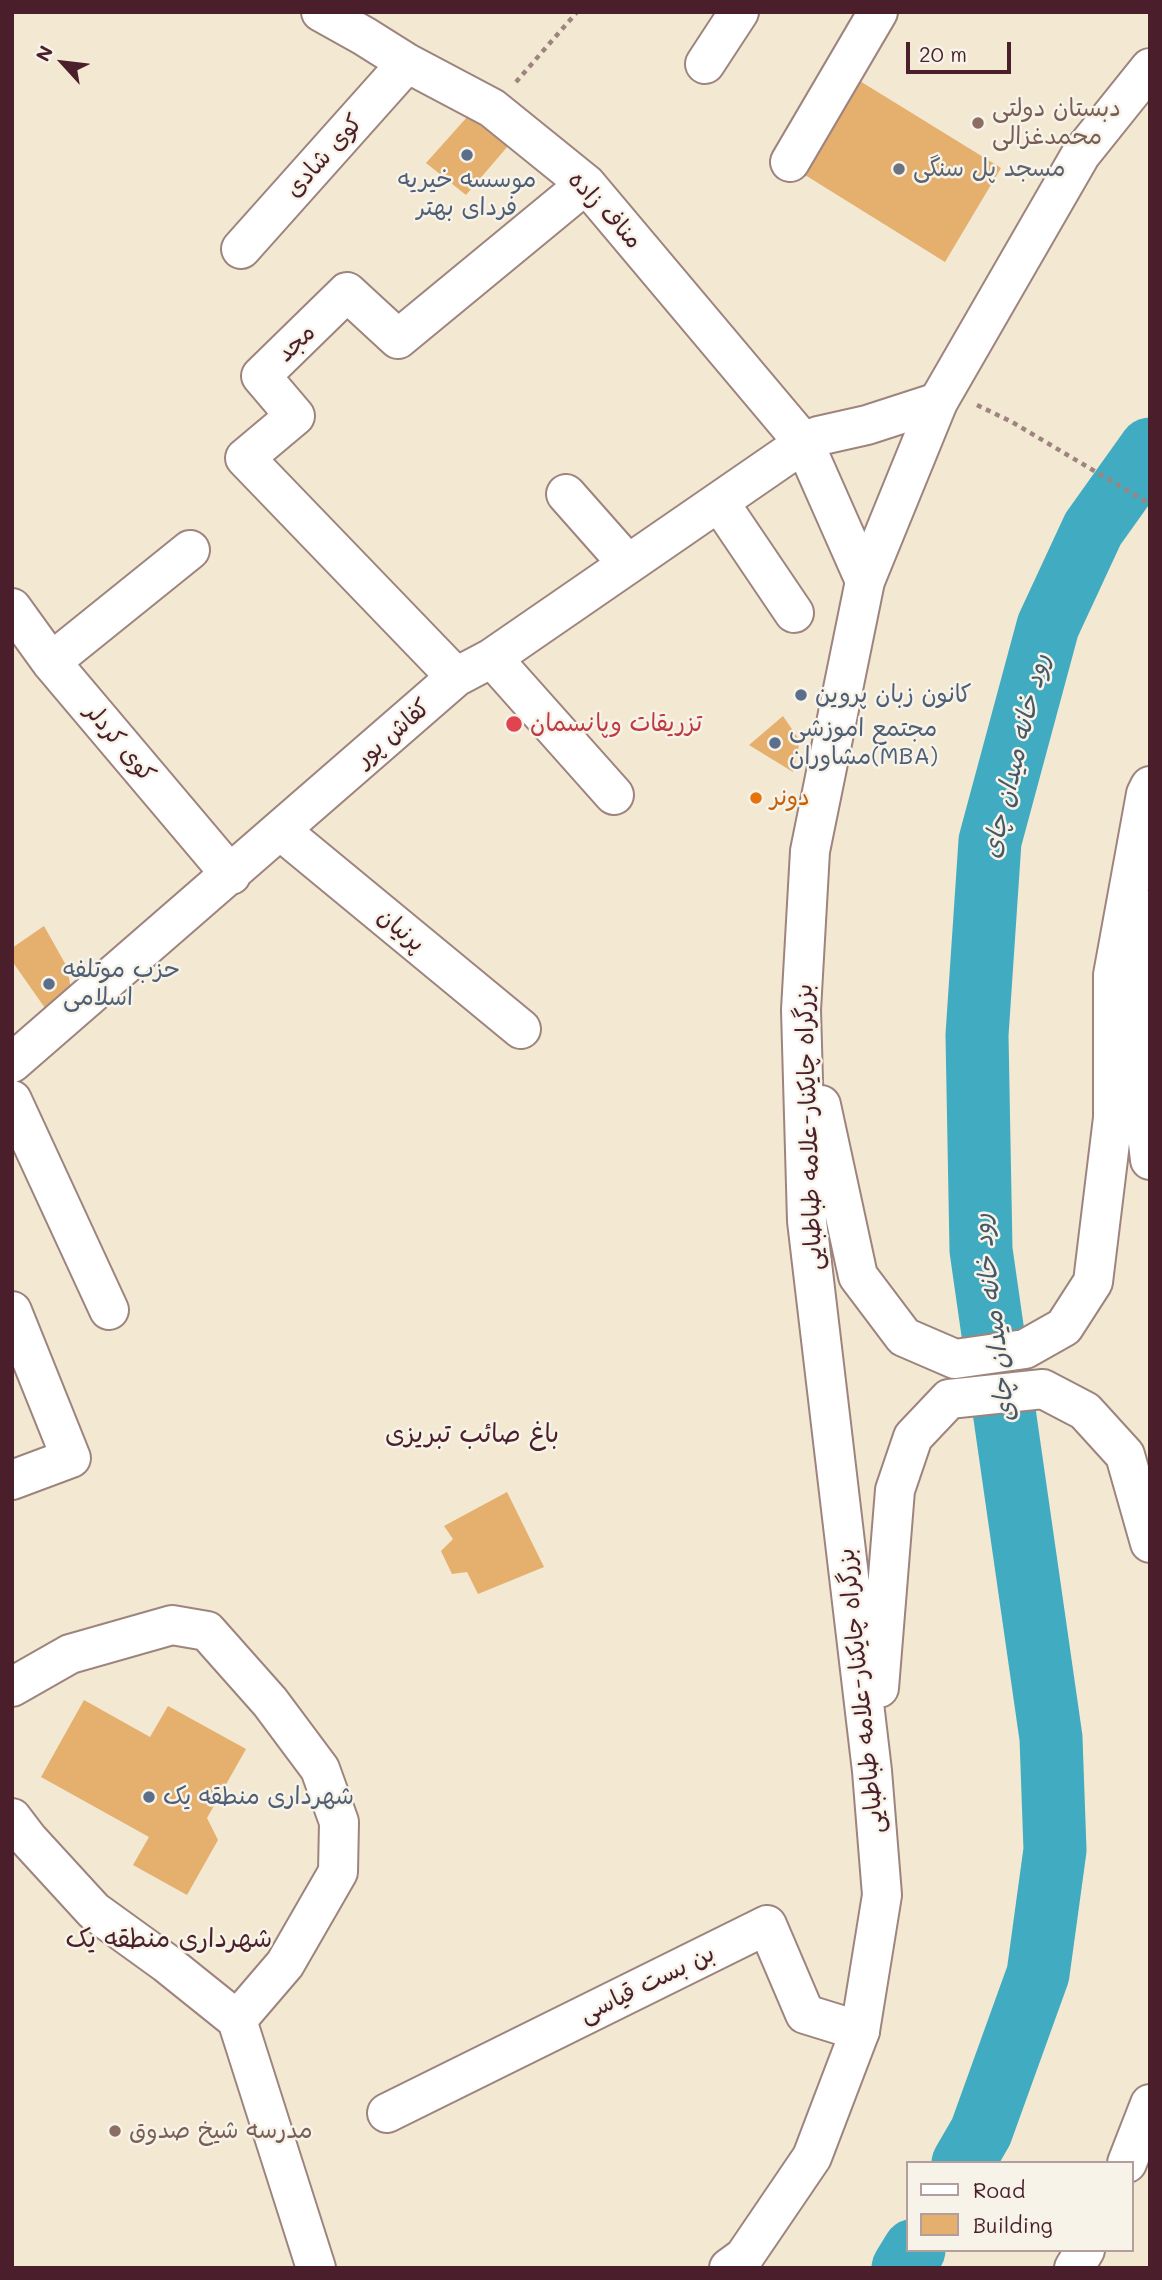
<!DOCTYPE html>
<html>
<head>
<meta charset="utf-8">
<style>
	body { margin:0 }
	#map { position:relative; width:1162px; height:2280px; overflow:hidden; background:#f3e8d2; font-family:Mali,sans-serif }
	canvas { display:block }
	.frame { position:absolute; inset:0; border:14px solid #4a1f2b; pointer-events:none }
	.legend { position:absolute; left:906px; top:2161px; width:228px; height:91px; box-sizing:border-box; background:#f7f3e8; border:2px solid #b29e9c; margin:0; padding:9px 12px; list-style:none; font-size:21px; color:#4a1f2b }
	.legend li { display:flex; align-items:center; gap:14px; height:35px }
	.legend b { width:35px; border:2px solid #b29e9c }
	.north { position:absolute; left:28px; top:28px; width:70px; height:70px; -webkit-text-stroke:5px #f7f3e8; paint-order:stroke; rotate:297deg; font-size:19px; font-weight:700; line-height:28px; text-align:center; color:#4a1f2b }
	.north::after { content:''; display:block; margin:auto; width:24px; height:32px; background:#4a1f2b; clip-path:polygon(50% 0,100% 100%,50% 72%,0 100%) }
	.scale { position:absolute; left:906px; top:42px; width:105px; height:32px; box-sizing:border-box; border:4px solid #4a1f2b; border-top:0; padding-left:9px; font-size:21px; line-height:24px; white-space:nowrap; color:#4a1f2b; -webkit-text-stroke:5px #f7f3e8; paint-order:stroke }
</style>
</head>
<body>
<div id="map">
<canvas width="1162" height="2280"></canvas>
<div class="frame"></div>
<ul class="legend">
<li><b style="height:9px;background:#fff"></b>Road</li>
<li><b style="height:19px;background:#e5af6e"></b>Building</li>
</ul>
<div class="north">N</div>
<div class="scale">20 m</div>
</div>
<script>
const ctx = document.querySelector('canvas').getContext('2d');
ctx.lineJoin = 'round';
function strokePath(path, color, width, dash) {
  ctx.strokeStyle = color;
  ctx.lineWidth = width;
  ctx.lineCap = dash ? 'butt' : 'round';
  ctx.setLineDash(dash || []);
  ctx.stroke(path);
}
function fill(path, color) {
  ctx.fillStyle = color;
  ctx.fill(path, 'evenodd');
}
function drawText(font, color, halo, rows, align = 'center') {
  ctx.font = font + ' Mali,"Playpen Sans Arabic",sans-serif';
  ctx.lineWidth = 5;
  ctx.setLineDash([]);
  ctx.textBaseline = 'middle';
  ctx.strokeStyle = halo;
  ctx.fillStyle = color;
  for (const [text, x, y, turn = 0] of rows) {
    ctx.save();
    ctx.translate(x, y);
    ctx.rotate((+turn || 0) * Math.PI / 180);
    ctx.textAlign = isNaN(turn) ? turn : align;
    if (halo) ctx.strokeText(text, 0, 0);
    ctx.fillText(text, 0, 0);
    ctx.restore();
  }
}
const river = new Path2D(`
	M963 2163 981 2132 1038 1974 1055 1850 1051 1738 981 1250 977 1035 990 841 1048 626 1093 529 1150 449
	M903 2268 914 2250`);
const building = new Path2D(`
	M855 78 1001 168 945 262 797 170Z
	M468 116 508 146 466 195 426 163Z
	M783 716 800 741 793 772 749 745Z
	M44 926 67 967 73 1001 52 1018 12 961V948Z
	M507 1492 544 1567 478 1594 467 1572 452 1574 441 1551 453 1539 444 1526Z
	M84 1700 150 1737 168 1706 246 1749 207 1818 218 1840 187 1895 133 1865 149 1837 41 1777Z`);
const path = new Path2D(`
	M516 82 577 12
	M977 405 1012 422 1150 504`);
const minor = new Path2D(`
	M705 64 739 12
	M790 162 878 12
	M241 249 407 63
	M566 494 627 563
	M719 502 794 613
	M865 581 804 443 818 436 867 425 938 402
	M12 608 51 662 231 875
	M492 658 614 795
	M51 662 190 550
	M456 677 245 458 295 416 261 376 347 292 398 339 586 184
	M281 831 521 1029
	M12 1063 456 677 492 658 804 443 586 184 492 108 407 63 364 36 321 12
	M12 1100 109 1310
	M12 1311 71 1458 12 1480
	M12 1687 70 1654 172 1625 207 1631 270 1702 320 1769 339 1822 338 1872 285 1964 237 2020 316 2268
	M12 1818 28 1839 94 1911 166 1963 237 2020
	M387 2113 767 1925 805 2014 860 2031`);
const highway = new Path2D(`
	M1150 910 1144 937V1108L1150 1160
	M821 1105 858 1276 904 1337 955 1359 1025 1349 1064 1327 1093 1282 1113 1118V975L1146 794 1150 786
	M879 1688 895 1490 913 1437 949 1399 1043 1389 1085 1411 1125 1455 1150 1543
	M1127 2163 1150 2104
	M729 2268 744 2257 812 2157 860 2031 882 1895 872 1771 807 1221 801 1010 810 851 865 581 938 402 1081 154 1150 68
	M1074 2268 1085 2250`);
const markers = [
	[978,123,7,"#8d6e63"],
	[467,155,7,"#5c6f8a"],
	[899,169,7,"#6b7280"],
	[801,695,7,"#5c6f8a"],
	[514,724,9,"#e0444e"],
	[775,743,7,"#5c6f8a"],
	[756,798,7,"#e8710a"],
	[49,984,7,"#5c6f8a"],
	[149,1797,7,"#5c6f8a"],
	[115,2131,7,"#8d6e63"]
];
const educationNames = [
	["دبستان دولتی",992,109],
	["محمدغزالی",992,137],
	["مدرسه شیخ صدوق",129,2131]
];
const streetNames = [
	["کوی شادی",324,156,-48],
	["مناف زاده",605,210,47],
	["مجد",296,343,-44],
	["کفاش پور",393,733,-41],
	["کوی کردلر",120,743,50],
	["پرنیان",401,930,40],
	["بزرگراه چایکنار-علامه طباطبایی",809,1127,-92],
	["بزرگراه چایکنار-علامه طباطبایی",861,1691,-96],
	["بن بست قیاسی",647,1984,-26]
];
const worshipNames = [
	["مسجد پل سنگی",913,169]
];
const serviceNames = [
	["موسسه خیریه",467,180,"center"],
	["فردای بهتر",467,208,"center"],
	["کانون زبان پروین",815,695],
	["مجتمع اموزشی",789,729],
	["مشاوران(MBA)",789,757],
	["حزب موتلفه",63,970],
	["اسلامی",63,998],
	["شهرداری منطقه یک",163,1797]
];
const healthNames = [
	["تزریقات وپانسمان",530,724]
];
const foodNames = [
	["دونر",770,798]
];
const waterNames = [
	["رود خانه میدان چای",1016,756,-76],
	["رود خانه میدان چای",994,1318,-97]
];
const neighbourhoodNames = [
	["باغ صائب تبریزی",472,1434],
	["شهرداری منطقه یک",169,1939]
];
strokePath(river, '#41abc1', 63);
fill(building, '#e5af6e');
strokePath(minor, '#9e847e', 42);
strokePath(highway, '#9e847e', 42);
strokePath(path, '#9e847e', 4.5, [5, 5]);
strokePath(minor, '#fff', 38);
strokePath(highway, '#fff', 38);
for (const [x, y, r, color] of markers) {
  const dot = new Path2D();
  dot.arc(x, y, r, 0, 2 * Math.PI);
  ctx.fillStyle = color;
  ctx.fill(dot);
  strokePath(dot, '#f7f3e8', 2.5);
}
drawText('24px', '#785e54', '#f7f3e8', educationNames, 'left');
drawText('24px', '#4a1f2b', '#f7f3e8', streetNames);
drawText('24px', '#5b616d', '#f7f3e8', worshipNames, 'left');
drawText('24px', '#4e5e75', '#f7f3e8', serviceNames, 'left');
drawText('24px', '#be3a42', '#f7f3e8', healthNames, 'left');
drawText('24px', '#c56008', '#f7f3e8', foodNames, 'left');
drawText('italic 26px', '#465767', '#f7f3e8', waterNames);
drawText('26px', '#4a1f2b', '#f7f3e8', neighbourhoodNames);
</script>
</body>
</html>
